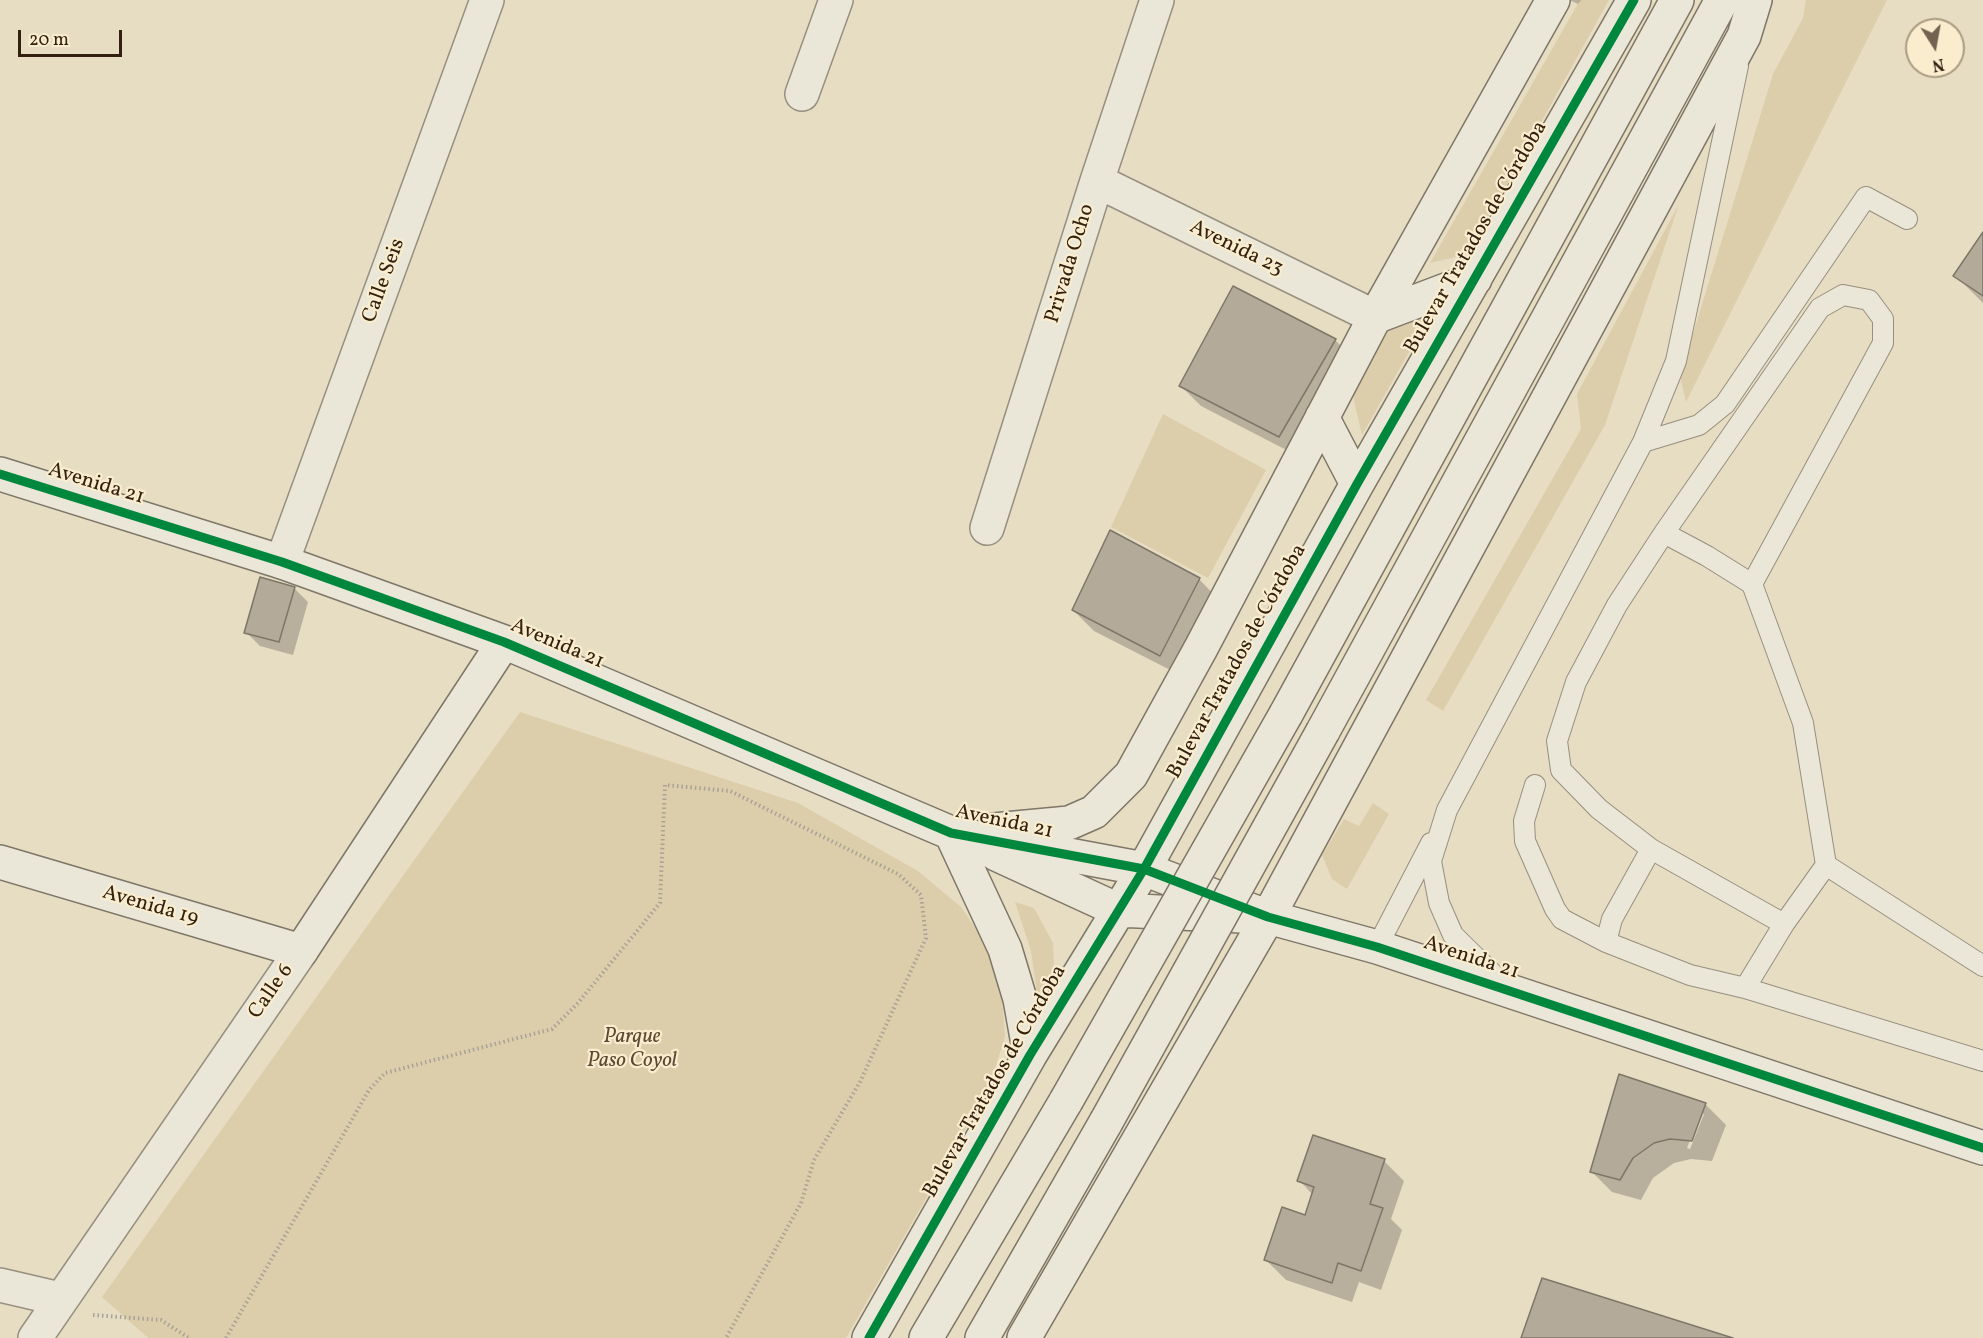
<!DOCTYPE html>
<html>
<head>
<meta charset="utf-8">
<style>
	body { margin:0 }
	#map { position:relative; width:1983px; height:1338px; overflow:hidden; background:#e7ddc3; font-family:Vollkorn,serif }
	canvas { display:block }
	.north { position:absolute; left:1905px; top:18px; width:60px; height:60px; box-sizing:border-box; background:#f9edce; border:2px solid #aa9b82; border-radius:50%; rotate:169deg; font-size:16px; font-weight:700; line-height:24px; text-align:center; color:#332011 }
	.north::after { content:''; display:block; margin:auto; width:21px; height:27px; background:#72624f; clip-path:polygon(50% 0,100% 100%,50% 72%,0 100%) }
	.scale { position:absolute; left:18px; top:30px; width:104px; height:27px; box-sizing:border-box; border:3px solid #332011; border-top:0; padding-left:8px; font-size:18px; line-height:21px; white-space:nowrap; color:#332011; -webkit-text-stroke:4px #f9edce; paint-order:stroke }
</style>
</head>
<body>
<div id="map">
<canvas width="1983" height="1338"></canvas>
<div class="north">N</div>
<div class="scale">20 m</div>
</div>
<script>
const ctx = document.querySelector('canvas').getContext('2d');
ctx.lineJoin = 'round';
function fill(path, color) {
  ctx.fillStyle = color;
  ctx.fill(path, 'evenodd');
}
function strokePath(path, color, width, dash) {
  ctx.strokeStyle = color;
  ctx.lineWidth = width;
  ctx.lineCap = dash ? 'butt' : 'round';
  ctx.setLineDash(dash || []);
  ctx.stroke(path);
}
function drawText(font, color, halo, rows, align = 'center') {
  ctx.font = font + ' Vollkorn,serif';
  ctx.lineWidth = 4.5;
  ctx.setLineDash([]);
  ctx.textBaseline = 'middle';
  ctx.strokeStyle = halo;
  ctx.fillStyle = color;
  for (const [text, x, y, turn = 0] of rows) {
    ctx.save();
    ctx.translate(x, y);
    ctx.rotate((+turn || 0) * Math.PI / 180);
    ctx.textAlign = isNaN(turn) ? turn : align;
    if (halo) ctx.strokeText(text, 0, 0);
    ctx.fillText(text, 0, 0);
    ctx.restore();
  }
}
const green = new Path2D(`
	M1580 0H1609L1468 254 1430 263Z
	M1806 0H1887L1686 402 1680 376 1773 74 1803 18Z
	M1679 204 1605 425 1443 711 1426 700 1581 429 1577 394Z
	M1434 308 1362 435 1353 397 1392 324Z
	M1163 414 1266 470 1208 578 1111 527Z
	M520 712 798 803 918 871 961 907 989 948 1001 986 1005 1037 988 1090 846 1338H148L102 1297Z
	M1373 803 1389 814 1347 889 1332 879 1322 855 1344 819 1359 826Z
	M1015 902 1034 908 1053 943 1054 964 1044 1001 1038 1000 1031 951Z`);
const shadow = new Path2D(`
	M1569 0H1581L1578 4Z
	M1983 234V303L1955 275Z
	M1335 340 1356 361 1300 457 1201 406 1181 386Z
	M1199 579 1219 600 1180 675 1094 631 1073 610Z
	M294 588 308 602 293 655 260 646 246 632Z
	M1620 1076 1706 1105 1726 1125 1712 1161 1691 1159 1674 1163 1653 1178 1641 1200 1612 1192 1592 1172ZM1700 1114H1704L1690 1149 1687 1148Z
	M1384 1161 1404 1181 1391 1219 1402 1230 1381 1290 1359 1282 1352 1302 1286 1280 1265 1259 1306 1216 1313 1195 1299 1180Z`);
const building = new Path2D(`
	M1983 232V296L1953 276Z
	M1233 286 1336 339 1279 437 1179 386Z
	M1110 530 1200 578 1160 656 1072 610Z
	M260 577 295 587 279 642 244 633Z
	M1619 1074 1706 1103 1692 1141 1670 1139 1654 1143 1633 1158 1620 1180 1590 1172Z
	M1313 1135 1385 1159 1370 1204 1383 1208 1361 1271 1338 1263 1332 1283 1264 1260 1282 1207 1305 1215 1314 1187 1297 1181Z
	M1542 1278 1733 1338H1521Z`);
const path = new Path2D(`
	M93 1315 161 1320 189 1338
	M226 1338 369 1090 385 1073 552 1029 578 1003 660 903 665 785 730 791 898 874 921 895 926 938 860 1082 814 1160 801 1203 726 1338`);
const lane = new Path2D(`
	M1643 442 1699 425 1725 404 1866 197 1907 219
	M1664 533 1820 308 1843 295 1869 300 1883 319V343L1752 584 1803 723 1826 865 1983 966
	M1752 584 1707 556 1664 533 1617 605 1576 682 1557 741 1561 770 1599 809 1651 849 1784 924
	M1535 785 1524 821 1525 841 1555 909 1562 919 1606 942 1690 975 1745 988 1983 1061
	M1606 942 1612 919 1651 849
	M1377 947 1431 843
	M1502 983 1453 935 1439 903 1431 861 1447 810 1643 442 1676 361 1738 66
	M1745 988 1784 924 1826 865`);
const street = new Path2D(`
	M802 94 836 0
	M1097 181 1375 317
	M987 528 1097 181 1157 0
	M282 562 487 0
	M0 1285 60 1299
	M35 1338 301 951`);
const secondary = new Path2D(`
	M1375 317 1475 279
	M1322 417 1357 484
	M0 474 282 562 504 642 951 833 1144 869 1268 917 1377 947 1983 1148
	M1286 714 1677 0
	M1323 731 1722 0
	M994 830 1069 823 1094 812 1131 775 1201 648 1375 317 1553 0
	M951 833 1005 949 1020 999 1030 1055
	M996 854 1118 910 1241 916
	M0 862 301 951 504 642
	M869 1338 1030 1055 1144 869 1357 484 1634 0
	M926 1338 1066 1101
	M982 1338 1106 1122
	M1024 1338 1268 917 1744 36 1755 0`);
const secondaryBridge = new Path2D(`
	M1066 1101 1286 714
	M1106 1122 1323 731`);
const cycleway = new Path2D(`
	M0 474 282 562 504 642 951 833 1144 869 1268 917 1377 947 1983 1148
	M869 1338 1030 1055 1144 869 1357 484 1634 0`);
const streetNames = [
	["Bulevar Tratados de Córdoba",1477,238,-60],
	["Avenida 23",1236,249,26],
	["Privada Ocho",1071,264,-73],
	["Calle Seis",385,281,-70],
	["Avenida 21",96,485,17],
	["Avenida 21",557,645,23],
	["Bulevar Tratados de Córdoba",1238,662,-61],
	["Avenida 21",1004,823,12],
	["Avenida 19",150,907,16],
	["Avenida 21",1471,959,18],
	["Calle 6",272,992,-55],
	["Bulevar Tratados de Córdoba",996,1082,-60]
];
const parkNames = [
	["Parque",632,1038],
	["Paso Coyol",632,1062]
];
fill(green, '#ddceab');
fill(shadow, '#0003');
fill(building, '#b3aa99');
strokePath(building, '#7e7667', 1.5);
strokePath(lane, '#978f7f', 22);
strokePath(street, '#978f7f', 36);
strokePath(secondary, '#7e7667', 36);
strokePath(path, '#a8a297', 4, [1.5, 3]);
strokePath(lane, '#eae6d8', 20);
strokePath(street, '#eae6d8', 33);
strokePath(secondary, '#eae6d8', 33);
strokePath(secondaryBridge, '#7e7667', 36, []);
strokePath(secondaryBridge, '#eae6d8', 33);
strokePath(cycleway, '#00873e', 9);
drawText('21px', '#332011', '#f9edce', streetNames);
drawText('italic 21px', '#5c4833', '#f9edce', parkNames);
</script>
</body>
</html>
